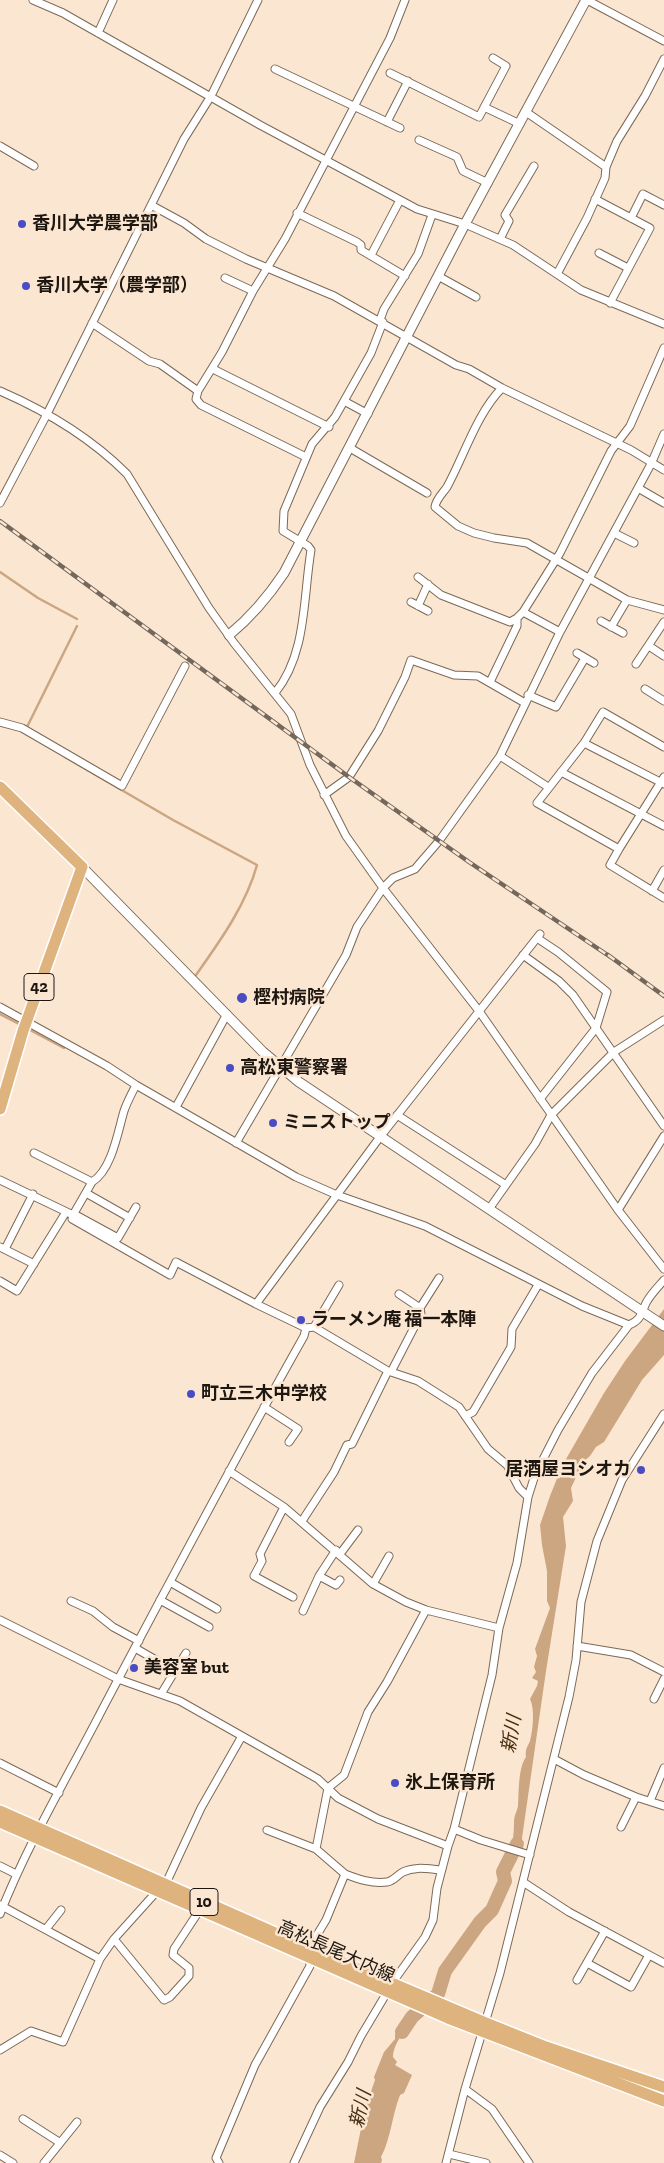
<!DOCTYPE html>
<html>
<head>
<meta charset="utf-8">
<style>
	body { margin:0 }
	canvas { display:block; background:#fbe6d2 }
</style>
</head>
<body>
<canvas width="664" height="2163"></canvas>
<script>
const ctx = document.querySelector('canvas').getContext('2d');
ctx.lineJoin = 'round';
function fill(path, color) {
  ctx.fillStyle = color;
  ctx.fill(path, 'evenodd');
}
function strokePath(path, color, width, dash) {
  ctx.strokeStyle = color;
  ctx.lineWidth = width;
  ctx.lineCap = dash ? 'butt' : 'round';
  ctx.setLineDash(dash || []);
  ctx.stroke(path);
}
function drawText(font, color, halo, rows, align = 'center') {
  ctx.font = font + ' "Zilla Slab","Noto Sans JP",serif';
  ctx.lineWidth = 5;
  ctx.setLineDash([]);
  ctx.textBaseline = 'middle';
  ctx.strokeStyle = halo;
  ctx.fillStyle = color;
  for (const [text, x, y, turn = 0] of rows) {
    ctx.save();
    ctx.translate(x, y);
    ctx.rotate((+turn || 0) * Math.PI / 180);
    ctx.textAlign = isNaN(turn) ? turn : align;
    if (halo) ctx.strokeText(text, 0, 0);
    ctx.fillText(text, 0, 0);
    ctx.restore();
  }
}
const water = new Path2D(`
	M664 1309V1355L642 1380 604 1442 596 1447 590 1456 583 1462 571 1488 573 1501 563 1517 566 1546 546 1671 521 1845 514 1863 508 1861C512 1847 514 1836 514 1822 514 1816 517 1811 518 1806 519 1792 518 1768 526 1757 525 1749 527 1748 530 1741 533 1730 535 1709 530 1699L537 1686 538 1681 532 1678 536 1672 534 1667 537 1656 535 1649 550 1608 547 1601V1571L542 1545 540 1525 550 1496 562 1466 604 1393 625 1361Z
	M408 2014 417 2018C407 2026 393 2044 393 2057L397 2062 395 2065 412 2075 404 2093 400 2095C392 2115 391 2138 381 2157L382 2160 381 2163H354L365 2109 375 2080 374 2077 384 2052 395 2039V2035Z`);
const stream = new Path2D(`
	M0 572 38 598 77 619
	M27 727 77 626
	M65 757 173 820 257 865C246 905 220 941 196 975
	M0 1014 21 1025
	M28 1029 64 1048`);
const river = new Path2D(`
	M402 2032 412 2017 438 1994 445 1971 480 1922 492 1910 505 1881 503 1872 517 1844`);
const minor = new Path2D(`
	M33 0 63 13 260 125 417 209 465 224 513 245 581 290 664 324
	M587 0 664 41
	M98 33 113 0
	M275 69 400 128
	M390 73 479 117 506 66 493 58
	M484 107 520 124
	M526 112 606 167
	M387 122 408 81
	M419 140 457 157 463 171 488 183
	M0 146 34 166
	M595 199 650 228 610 303
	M151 205 184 223 206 239 246 259 334 296 456 365 469 369 502 388 631 450 664 470
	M297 213 357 242 361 245V250L405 276
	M631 218 643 194 664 205
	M500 239 509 221 505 215 534 166
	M599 253 628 268
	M371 255 400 200
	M557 274 587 218 605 178 606 167 617 141 645 96 664 59
	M438 276 476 297
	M225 278 253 291
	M380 320 384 309 418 254 432 215
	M92 323 149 361 160 364 198 391
	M213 369 329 427
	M502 388C477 413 464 456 447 487 443 493 436 499 435 507L458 526 474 533 494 538 527 543 627 600 664 610
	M0 391C46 411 91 438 127 474L209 608 234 643 291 714 310 765 346 836 383 888 479 1011 618 1210 664 1269
	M344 401 368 414
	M350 448 427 493
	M306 457 201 405 196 399 198 391 222 352 253 291 285 239 390 38 405 0
	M638 488 664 503
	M0 503 47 414 184 139 211 96 258 0
	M614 533 634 543
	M418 577 441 595 510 622 517 618 523 612 560 632
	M411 602 428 611
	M418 606 428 584
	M523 612 560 553 611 451 630 426 664 348
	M601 621 623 633
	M611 627 627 600
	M649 646 664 656
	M577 653 594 663
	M636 664 664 622
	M490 682 517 626V618
	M645 689 664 701
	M275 693C307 654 303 598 311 550L308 546 283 531 284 511 312 444 335 417 371 353 383 322
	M528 695 556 707 585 658
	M0 722 22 728 122 786 185 666
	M584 743 603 712 664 747
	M500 756 548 787
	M561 772 664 826
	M664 784 584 743 537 803 619 849 610 865 664 898
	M324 795 349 777 378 731 405 677 411 660 454 675 478 676 525 703
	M619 849 664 777
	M652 891 664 870
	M537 938 558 952 607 992 596 1028 540 1099
	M523 955 559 981 573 995 664 1126
	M0 1007 107 1066 136 1085 296 1177 337 1195 425 1226 582 1306 629 1325C641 1320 641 1314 646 1303 650 1295 658 1287 664 1280
	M176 1107 227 1014
	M397 1115 506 1185
	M236 1143 346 955 357 927 383 888 393 878 415 869 420 863 439 841 500 756 560 632 651 464 664 434
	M34 1153 92 1182 73 1215
	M0 1180 73 1215 72 1219 170 1275 176 1262 256 1304
	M92 1182C112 1170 118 1131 124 1111 127 1102 132 1093 136 1085
	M86 1193 130 1218
	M489 1209 535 1144 551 1115 614 1052 664 1020
	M618 1210 664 1136
	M74 1214 118 1238 136 1207
	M0 1247 34 1264
	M5 1249 33 1194
	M0 1281 17 1291 66 1212
	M399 1294 420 1308
	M314 1327 339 1285
	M306 1328 314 1327 388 1371 418 1381 459 1407 488 1449 507 1465 519 1488 528 1497
	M391 1372 421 1314 420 1308 439 1278
	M264 1407 298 1429 289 1442
	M465 1416 473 1412 511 1347 512 1329 538 1285
	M229 1471 284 1507 373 1584 406 1602 426 1610 499 1628
	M284 1507 260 1554 262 1561 254 1576 293 1597
	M302 1521 334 1472 347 1445 352 1444 388 1371
	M340 1554 358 1530
	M319 1576 336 1585 340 1580
	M170 1582 217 1609
	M373 1584 389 1556
	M160 1600 209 1627
	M71 1601 93 1611 113 1627 139 1641
	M303 1611 319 1576 336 1550
	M0 1620 118 1679 180 1701 318 1779 338 1798 378 1819 448 1846 454 1829 481 1840 530 1855
	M577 1646 631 1655 664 1672
	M135 1648 175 1671
	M161 1694 186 1653
	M654 1699 664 1679
	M554 1759 584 1775 636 1797 664 1806
	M0 1763 59 1793
	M650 1801 664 1768
	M621 1827 636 1797
	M454 1829 492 1675 499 1628 517 1563 528 1497 535 1475 558 1430 592 1373 629 1325
	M267 1830 316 1849
	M0 1866 16 1874
	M345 1874C358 1879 372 1884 387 1882 394 1881 397 1875 403 1872 415 1866 428 1869 441 1870
	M523 1882 569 1912 664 1963
	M0 1905 100 1959 114 1939 168 1879 201 1808 242 1736
	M0 1914C28 1843 68 1776 103 1708 169 1583 235 1458 304 1336L306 1328 256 1304 380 1137 540 934
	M46 1929 61 1910
	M114 1939 164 2000 170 1997 189 1976V1968L173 1955 174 1949 199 1911
	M587 1963 631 1987 649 1955
	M577 1980 605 1931
	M0 2050 31 2031 63 2042 100 1959
	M465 2089 492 2109 529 2163
	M23 2119 59 2142
	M449 2154 486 2163
	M0 2155 13 2163
	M44 2163 77 2122
	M219 2163 216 2158 255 2065 310 1966 309 1948 326 1920 345 1874 316 1849 328 1788 344 1775 368 1712 387 1682 426 1610
	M294 2163 320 2107 348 2062 361 2036 395 1979 425 1937 433 1920 437 1888 448 1846
	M446 2163 465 2089 500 1973 569 1697 576 1660 581 1602 597 1541 622 1480 664 1414`);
const tertiary = new Path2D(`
	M229 635C251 617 268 597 284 573L465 224 586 0
	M82 867 263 1052 299 1082 664 1326`);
const primary = new Path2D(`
	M0 787 82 867 23 1031 0 1109
	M0 1811 309 1948 486 2023 546 2047 664 2087
	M0 1822 448 2018 664 2101`);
const rail = new Path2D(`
	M0 521 349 777 469 862 612 958
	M608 955 664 996`);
const markers = [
	[22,224,5,"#494cc2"],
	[26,286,5,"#494cc2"],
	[242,998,6,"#494cc2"],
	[230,1068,5,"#494cc2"],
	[273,1123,5,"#494cc2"],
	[301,1320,5,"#494cc2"],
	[191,1394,5,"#494cc2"],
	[641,1470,5,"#494cc2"],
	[134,1668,5,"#494cc2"],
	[395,1783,5,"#494cc2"]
];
const shields = [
	[39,987,30],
	[204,1902,28]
];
const shieldNames = [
	["42",39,987],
	["10",204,1902]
];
const poiNames = [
	["香川大学農学部",32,224],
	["香川大学（農学部）",36,286],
	["樫村病院",253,998],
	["高松東警察署",240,1068],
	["ミニストップ",283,1123],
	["ラーメン庵 福一本陣",311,1320],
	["町立三木中学校",201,1394],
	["居酒屋ヨシオカ",631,1470,"right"],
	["美容室 but",144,1668],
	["氷上保育所",405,1783]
];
const streetNames = [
	["高松長尾大内線",336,1952,24]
];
const waterNames = [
	["新川",512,1734,-80],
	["新川",361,2109,-77]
];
fill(water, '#cca681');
strokePath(stream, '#cca681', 2.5);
strokePath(river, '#cca681', 14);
strokePath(minor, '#7b6957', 9);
strokePath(tertiary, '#7b6957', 11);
strokePath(primary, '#fff', 14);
strokePath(minor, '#fff', 7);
strokePath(tertiary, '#fff', 9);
strokePath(primary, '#dfb37d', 11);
strokePath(rail, '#74675b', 4.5);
strokePath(rail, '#fbe6d2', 2.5, [8]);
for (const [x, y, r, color] of markers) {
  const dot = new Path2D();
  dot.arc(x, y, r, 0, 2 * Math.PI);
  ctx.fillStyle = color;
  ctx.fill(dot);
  strokePath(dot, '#fbe6d2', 2);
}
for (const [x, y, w] of shields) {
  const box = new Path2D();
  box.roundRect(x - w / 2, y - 13.5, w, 27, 4);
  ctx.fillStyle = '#fbe6d2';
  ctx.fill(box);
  strokePath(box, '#1e1710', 1);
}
drawText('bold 16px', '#1e1710', null, shieldNames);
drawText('bold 18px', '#1e1710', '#fbe6d2', poiNames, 'left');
drawText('18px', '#1e1710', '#fbe6d2', streetNames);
drawText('italic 19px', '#492e10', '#fbe6d2', waterNames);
</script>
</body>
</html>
